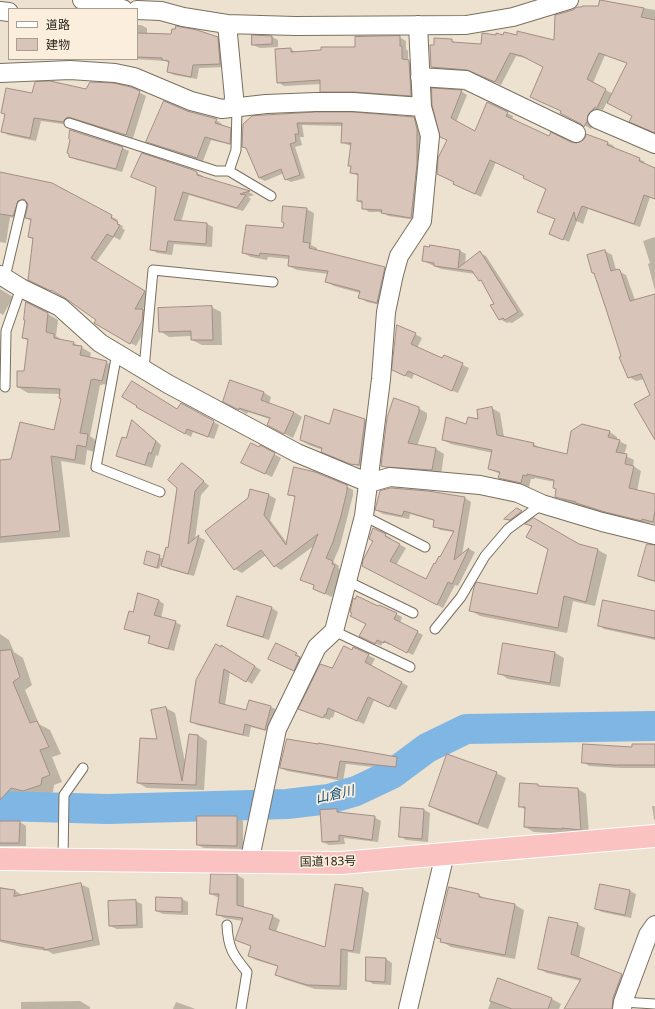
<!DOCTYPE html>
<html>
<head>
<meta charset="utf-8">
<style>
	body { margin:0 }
	#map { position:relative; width:655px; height:1009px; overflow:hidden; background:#ede1cf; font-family:"Noto Sans","Noto Sans JP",sans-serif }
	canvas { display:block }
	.legend { position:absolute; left:8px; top:8px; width:130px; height:52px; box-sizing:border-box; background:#fbeedc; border:1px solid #a89e91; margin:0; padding:5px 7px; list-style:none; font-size:12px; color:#2b2620 }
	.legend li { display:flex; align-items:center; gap:8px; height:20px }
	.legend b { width:20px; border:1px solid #a89e91 }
</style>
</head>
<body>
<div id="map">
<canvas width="655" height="1009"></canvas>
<ul class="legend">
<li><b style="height:5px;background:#fff"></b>道路</li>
<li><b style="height:11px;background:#d9c4ba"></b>建物</li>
</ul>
</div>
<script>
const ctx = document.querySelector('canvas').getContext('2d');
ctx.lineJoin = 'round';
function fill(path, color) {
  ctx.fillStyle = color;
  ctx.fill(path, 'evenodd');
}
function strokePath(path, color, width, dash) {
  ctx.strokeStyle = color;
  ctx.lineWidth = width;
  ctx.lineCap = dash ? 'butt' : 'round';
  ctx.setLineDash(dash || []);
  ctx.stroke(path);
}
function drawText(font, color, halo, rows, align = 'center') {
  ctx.font = font + ' "Noto Sans","Noto Sans JP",sans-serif';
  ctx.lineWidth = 3.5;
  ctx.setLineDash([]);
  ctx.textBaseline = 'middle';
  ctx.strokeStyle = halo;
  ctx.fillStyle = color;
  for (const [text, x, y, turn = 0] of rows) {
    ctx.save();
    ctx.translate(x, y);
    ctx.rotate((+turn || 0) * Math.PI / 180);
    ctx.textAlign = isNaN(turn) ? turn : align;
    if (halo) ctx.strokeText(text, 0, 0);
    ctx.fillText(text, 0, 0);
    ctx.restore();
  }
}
const shadow = new Path2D(`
	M638 7 655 10V133L637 125 634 116 607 102 603 110 601 109 593 118V125L591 129 562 111 531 97 544 67 529 59 516 56 501 85 474 73 438 70 432 67 435 46 451 40 457 44 482 45 503 36H517L555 42ZM605 55 628 64 613 94 593 83Z
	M137 25H141L147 28V34L217 38 224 42 226 67 199 68 197 79 174 75 168 72 169 63 165 61 134 59H137Z
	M272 37 278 40V47L260 48 253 45Z
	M399 37 406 41V49L408 51V61L415 65 417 99 327 95 321 91V84L284 86 278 82 290 49 296 52 356 48Z
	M131 88 146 96 133 138 75 120 71 122 70 125 41 121 36 141 8 135 2 131 33 95Z
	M461 91 467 95 456 122 475 132 507 113 513 116 512 120 549 137 576 144 583 142 587 135 608 143 614 146 613 148 639 159 645 162 644 164 655 169V199L650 197 640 227 588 209 583 224 577 221 569 242 551 234 556 220 539 212 547 189 525 176 496 162 481 197 454 184 455 182 448 140 441 136Z
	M187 112 216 120 222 124 221 126 236 132V146L211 140 203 161 153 145 148 142Z
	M414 118 420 121 423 133 417 220 388 216 382 212H369L363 208V204L358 201 359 176 351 173 352 167 349 165 352 146 348 145 342 142 343 126 302 125 304 137H300L302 145 295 147 305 178 291 182 285 179 284 173 265 181 259 178 247 149 243 147 244 124Z
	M122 148 129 151 122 172 77 160 70 157Z
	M0 173 51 184 118 220 116 223 123 226 122 228 125 230 120 240 114 237 96 262 151 295 143 309 149 313 148 325 136 346 96 323 97 320 67 298 36 283 34 240 29 237 32 221 26 218 29 206 28 203 23 204 19 219 10 217 6 243 0 242Z
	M197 173 203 176V178L249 192 254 195 248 197 251 199 243 211 189 195 181 222 207 224 213 227 212 247 174 244 172 255 157 253 151 249 157 187Z
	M306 209 314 213 311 245 317 248V251L385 268 393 272 385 306 367 302 359 297 360 293 334 286 327 282 329 274 297 270 289 266 290 259 268 257 267 260 251 257 243 253 284 229Z
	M655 237V291L648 264 650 263 643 241Z
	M430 246 460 251 466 254 465 264 480 253 486 256 524 315 512 323 509 322 507 323 500 319 495 304 484 282 479 280 475 274 441 269 423 261Z
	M605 251 612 255 616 270 626 275 635 300 655 295V438L651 395 644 379 636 381 629 377 596 274 593 273Z
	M0 289 13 297 3 315 0 313Z
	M211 307 221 312 222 345H202L192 340V336L169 337 160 331Z
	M48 314 58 320 56 336 64 341 74 343 91 353 90 358 106 362 116 368 112 386 103 384 102 385H100L90 436 97 441 95 452 87 450 85 465 61 461 70 537 0 543V461L12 460 55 431 62 399 60 394 28 393 18 387 25 372 29 341 23 338Z
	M415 334 422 338 417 348 443 359 444 356 469 368 458 393 414 374 412 379 393 370Z
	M263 392 271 397 269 404 294 412 302 417 293 438 277 430 270 419 248 412 247 414 224 401Z
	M181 404 219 425 214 439 193 432 191 437 137 406 178 410Z
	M418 408 427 413V418L417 446 436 449 444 454 441 474 390 470 382 465Z
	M492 408 500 413 504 437 533 444 541 448 568 455 610 432 617 437V440L627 445 624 455 634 460 633 466 641 471 637 491 655 495V524L650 523V525L614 516 564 501 556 496 557 489 555 482 535 478 534 479H531L529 487 507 482 499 478 500 474 489 469 493 453 451 444 443 440 466 425 480 421Z
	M335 411 365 420 373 425 367 469 330 456 323 450 309 445 301 440 330 425Z
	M132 422 138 425 161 445 158 456 156 455 152 468 124 459 117 455 126 440Z
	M261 447 281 458 272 477 249 466Z
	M182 464 189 468 209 486 201 495 195 539 199 537 205 540 194 576 168 569 161 564 159 569 145 564 148 553 164 559 169 549Z
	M346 486 353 490V495L340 546 333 562 339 566 338 568 342 570 332 597 314 589 315 586 301 579 315 545 281 570 275 566 266 555 242 573 235 569 251 490 269 495 276 499 270 520 287 543 296 498 289 494Z
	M465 498 471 502 462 555 469 549 475 552 458 586 455 585 443 608 369 569 385 535 391 538V540L406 548 396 565 427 580 441 558 454 532 440 530 434 526 435 521 410 514 409 519 383 514 376 510Z
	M517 509 527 515 511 522 506 519Z
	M534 519 579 545 598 550 607 555 595 606 573 601 567 633 480 616 470 610 538 596 549 548 533 528 527 524Z
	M655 553V582L645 579 639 575Z
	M238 597 272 608 278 612 269 640 235 629 229 626Z
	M158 600 164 604 161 618 175 622 181 625 174 651 155 646 149 642 150 637 132 632 125 628 133 613Z
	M380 606 402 617 400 623 423 635 413 655 390 644V645L383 642 381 646 366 639Z
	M655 612V640L604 629 599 625Z
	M0 634 9 640 14 652 23 658 32 685 25 690 39 724 50 730 61 754 52 757 62 782 54 785 53 792 37 798 24 795 21 798 0 796Z
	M222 647 261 670 252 684 230 671 225 705 247 711 250 701 271 707 277 710 271 732 251 727 249 737 197 725 191 721Z
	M354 648 375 659 371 666 408 686 396 710 374 700 364 724 335 711 333 718 331 717 330 720 306 712 300 709 332 670Z
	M555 653 564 658 560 687 508 679 499 673Z
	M296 654 302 658 300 674 275 662Z
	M166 708 175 713 185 762 198 735 207 741 204 790 147 788 138 783 158 740 152 711Z
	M288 740 397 758 403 761 402 770 346 764 343 781 287 771 281 768Z
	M655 745V768H621L589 766 583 762 633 748Z
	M496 773 506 778 488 829 439 811 430 806Z
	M538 785 541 787 578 789 586 794 589 834 570 832V834L534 832 525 827 526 810 520 806Z
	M652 806H655V820L654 819Z
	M337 810 343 813 374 817 381 821 378 842 344 838 345 844 329 845 323 842 321 811Z
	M424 810 430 813 428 842 406 840 400 836Z
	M237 817 243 821V849L204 848 198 845Z
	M0 822H20L26 826V846H0Z
	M211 875H237L244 879V908L273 916 280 920 276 932 326 948 362 889 369 893 360 954 348 952 347 990 315 989 284 979 277 975 279 967 256 960 249 956 252 947 236 939 243 921 224 918 217 914 219 898 211 894Z
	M80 884 89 888 100 945 53 954 48 951 22 947 0 942V887L14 890 22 895Z
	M630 891 636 894 631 918 602 912 596 909Z
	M479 895 486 899 515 905 524 910 515 959 451 947 441 941V940L438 938Z
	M157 898 182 899 188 902V915L163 914 157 911Z
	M135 901 142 904 143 928 117 929 110 926Z
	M577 924 585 928 579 958 622 975 630 979 620 1009H570L581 981 547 973 539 969Z
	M386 959 392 963 391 985 373 984 367 980Z
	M499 979 552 999 561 1004 559 1009H488Z
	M80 1001 90 1007V1009H9H21V1002Z
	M176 1002 193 1008 195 1009H173Z`);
const river = new Path2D(`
	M0 806 107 809 287 804 329 799 356 791 392 774 427 748 466 729 655 726`);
const building = new Path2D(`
	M600 0 644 8 641 17 655 20V133L629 122 632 116 607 103 627 63 599 53 587 79 606 89 597 108 595 107 588 115 587 121 584 127 581 124 560 113 561 111 530 97 543 67 522 56 510 53 495 82 467 70 431 67 430 45H434V38L452 39V42L481 44 482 33 496 35V33L503 35 504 32 517 35V31L554 40 555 15 573 10 577 7H582V6H598Z
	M176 26 197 30 218 37 220 64 193 65 191 77 167 72 169 61 162 60V58L137 57V33L171 34 172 29H175Z
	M252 35 272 36V44L252 45Z
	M400 36V46H402V59L409 60 411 96 354 92H320V80L277 83 275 49 291 48V52L321 50V47H355V37Z
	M50 81 86 89 90 82 114 83 131 87 140 91 126 135 68 117 65 119 63 122 34 118 30 138 1 132 5 114 1 113 6 88 32 93 35 82Z
	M432 88 462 90 451 118 475 131 487 102 508 112 506 116 549 136 551 132 571 142 576 143 582 141 585 138 586 134 608 142 607 145 640 158 639 161 655 168V199L644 195 634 224 582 206 576 221 574 212 563 240 549 234 555 219 537 212 546 189 523 178 524 176 490 160 475 194 453 184 454 182 437 174 438 158 447 140 440 137 432 105Z
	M164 101 187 111 217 119 215 123 231 128 230 144 205 137 197 158 146 142Z
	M316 112H353L414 117 417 129V164L411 218 381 213 382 210 362 209V201H357L358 174 350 173 351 166H348L351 143H341L342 123H297L299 134H295L296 142 290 144 300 175 285 180 281 169 259 178 246 148 242 147 243 124 252 116Z
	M70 130 123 147 116 169 69 157V154L67 153 70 140 69 139Z
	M142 153 193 170 197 172V175L250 191 240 194 246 195 237 208 183 192 174 220 207 223 206 244 168 241 166 252 150 250 156 187 131 177Z
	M0 172 52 183 112 215 111 218 118 222 117 224 120 225 113 237 107 234 91 258 145 291 135 309H143L142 321 130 344 94 323 96 320 65 298 51 290V291L28 280 33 238 28 237 31 219 25 218 28 204 24 199 18 201 13 216 0 214Z
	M283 206 307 208 303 242 310 243 309 248 385 267 377 303 358 298 360 291 325 282 328 271 288 266 289 256 260 253 259 256 242 253 246 225 283 228 284 223 282 222Z
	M430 245 460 250 458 268 480 251 518 312 505 320 503 318 499 320 490 305 494 304 481 280 479 281 472 271 434 266V263L422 261 424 246 429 247Z
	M605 250 611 271 618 269 620 270 630 301 655 294V440L634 404 650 395 641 374 628 378 619 357 621 356 607 312 594 273H592L587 255Z
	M26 302 48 313 46 332 54 334V338L74 342 73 345 82 346 80 355 107 361 102 381 93 379 92 380H91L80 433 88 434 86 447 77 445 75 460 51 456 60 531 0 537V460L11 459 20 422 54 430 61 399 59 398 60 389 17 387V371H24L28 339 22 338 25 320H24Z
	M212 306 213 340H191V331L159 332 158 308Z
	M397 325 416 333 411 344 442 358 444 355 463 363 452 391 408 371 405 376 392 370Z
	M230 380 264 392 261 400 294 412 284 434 267 425 270 418 239 408V410L223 402Z
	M132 381 177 409 181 403 214 421 208 437 187 429 185 434 136 407 137 406 122 397Z
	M394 398 419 407V412L408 443 436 448 432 470 386 467 381 466 387 418Z
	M492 407 497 435 534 443 533 446 567 454 571 431 582 424 610 431 608 437 620 440 616 452 627 454 625 464 634 466 629 488 655 494V511L653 522 642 519V521L605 512 576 503V502L555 497 556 489 553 488 554 480 527 474V476L523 475 521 483 498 478 500 472 488 469 492 450 442 440 446 417 466 424 468 417 478 419 477 410Z
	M334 409 365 419 359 465 350 464 321 452 322 448 300 440 305 415 329 424Z
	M132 420 156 441 151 454 149 452 145 465 116 456 122 437 126 438Z
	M251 443 259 447 260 445 275 453 265 474 241 463Z
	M182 463 204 481 195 491 188 544 199 535 188 574 161 566 166 547 168 548 177 488 168 480Z
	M294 467 315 472 347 485V491L341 516 333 542 326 558 333 561 332 564 335 565 325 594 313 589 314 585 300 580 318 534 274 567 261 550 234 570 205 531 248 498 250 489 269 494 264 515 286 545 295 496 288 495Z
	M391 488 428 491 465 497 454 560 469 548 452 584 448 582 437 605 362 566 363 560 373 541 369 539 373 528 386 534 385 536 400 544 390 561 426 579 434 563 435 564 439 556 440 557 454 531 433 527 434 520 404 511 402 516 375 510 380 491Z
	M517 508 522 511 510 520 504 519Z
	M534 518 579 544 598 549 586 602 564 596 558 628 469 611 474 587 476 582 537 594 548 549 526 537 532 526 525 524Z
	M647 544 655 545V581L638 576Z
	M147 551 160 555 157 568 144 564Z
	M138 593 159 600 154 615 176 621 168 649 148 643 150 636 124 629 129 611 133 612Z
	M237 596 272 607 263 637 227 626Z
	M357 596 378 606 379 605 397 613 394 619 418 631 407 653 384 641V643L377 640 375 644 359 636 366 624 350 616 352 613 350 612 353 598 355 599Z
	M603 600 655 611V638L598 626Z
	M276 643 297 653 295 655 300 657 294 671 268 659Z
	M503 643 555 652 550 683 498 674Z
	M216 644 221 647V645L255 666 246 682 224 669 219 703 246 710 249 700 271 706 265 730 245 724 243 735 190 722 196 680Z
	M344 646 352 650 353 647 369 654 365 662 402 682 389 707 368 697 357 721 328 708 326 715 325 714 323 718 298 709 320 664 332 668Z
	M11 650 20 677 13 682 30 723 37 721 49 747 40 750 50 775 42 778 41 785 23 791 11 788 0 800V651Z
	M166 707 182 781 189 734 198 735 196 785 137 783 140 738 157 739 151 710Z
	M287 739 318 744V743L397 757 396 767 340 761 337 778 280 768Z
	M583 744 632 747V744H655V765H614L582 763Z
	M447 754 497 772 478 824 429 806Z
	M520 783 538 784V786L578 788 581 830 562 828V829L524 827 525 807H519Z
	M401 807 424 809 422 839 399 837Z
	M337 809V812L375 816 372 840 339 835V841L322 842 320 810Z
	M197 816H237V846L197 845Z
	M0 821H20L19 843H0Z
	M211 874H237V905L273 915 269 929 325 947 335 884 363 888 353 951 341 949 340 986 307 985 275 975 278 966 248 956 251 946 235 940 243 918 216 915 219 894H210Z
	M81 883 93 940 44 950V948L0 940V888L15 890 14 896Z
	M600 884 630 890 625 915 595 909Z
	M449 887 479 894V897L515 904 505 955 440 942 441 939 437 938Z
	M156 897 182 898V912L156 911Z
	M136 900 137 925 109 926 108 901Z
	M549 917 578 923 571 954 622 974 613 998 612 1009H564L581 979 538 969Z
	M366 957 386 958 385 982 366 981Z
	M498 978 552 998 548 1009H512L490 1001Z`);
const service = new Path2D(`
	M69 123 216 171H229L236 150 237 107
	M229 171 271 196
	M5 277 22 205
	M117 353 96 467 160 492
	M144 369 153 270 273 282
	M5 387 6 331 21 288
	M364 516 425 547
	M347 581 413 613
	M435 629 461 597 485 556 508 529 542 504
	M334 631 410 667
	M63 861 64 795 83 768
	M227 925C228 948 233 955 247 972L241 1009
	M623 1002 655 1004`);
const minor = new Path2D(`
	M82 0 108 8 123 9
	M137 10 161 11 183 17 227 24 295 26 466 25 513 17 569 0
	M0 11 9 12
	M227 24 234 97 233 108
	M0 73 70 70 115 73 134 77 191 101 222 109 266 104 316 102H353L422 107
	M420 77 466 80 576 133
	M597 119 655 144
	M0 275 21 288 60 307 100 343 168 384 297 453 369 483 390 477 480 485 518 493 542 504 602 522 655 535
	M249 863 277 729 317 647 334 631 364 516 381 379 386 312 394 274 399 256 422 221 430 136 422 107 418 25
	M408 1009 445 854
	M622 1009 623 1002 648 935 655 925`);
const trunk = new Path2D(`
	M0 859 341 863 655 836`);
const streetNames = [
	["国道183号",328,862,-1]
];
const waterNames = [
	["山倉川",335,795,-13]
];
fill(shadow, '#0003');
strokePath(river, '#80b6e3', 30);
fill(building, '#d9c4ba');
strokePath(building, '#a28e85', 1);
strokePath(service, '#7a705f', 11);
strokePath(minor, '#7a705f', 20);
strokePath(trunk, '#fff', 24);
strokePath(service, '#fff', 9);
strokePath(minor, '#fff', 18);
strokePath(trunk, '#fbc2c2', 22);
drawText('12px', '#2b2620', '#fbeedc', streetNames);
drawText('italic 13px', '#0c4c76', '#fbeedc', waterNames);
</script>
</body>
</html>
